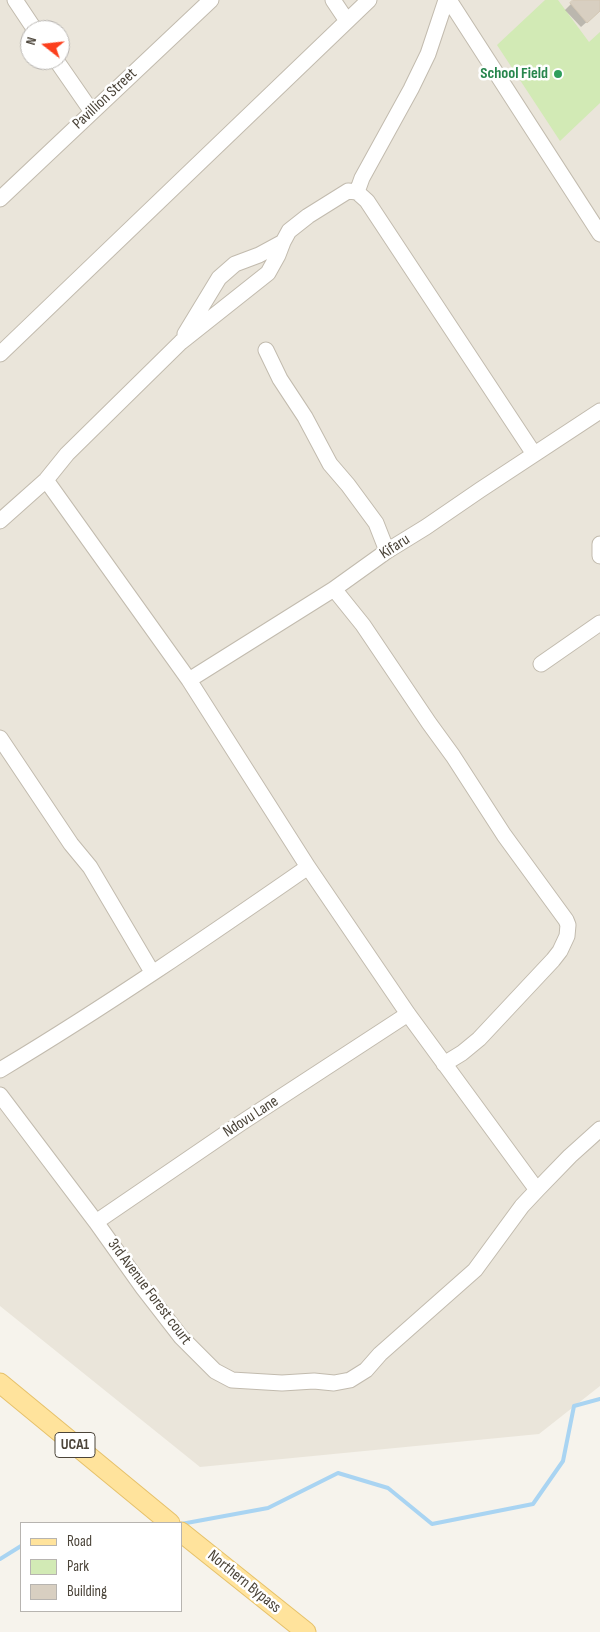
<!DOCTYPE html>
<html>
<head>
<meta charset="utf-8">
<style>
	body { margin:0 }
	#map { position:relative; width:600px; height:1632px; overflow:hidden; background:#f6f3ec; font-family:"Sofia Sans Condensed",sans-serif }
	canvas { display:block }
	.legend { position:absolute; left:20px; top:1522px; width:162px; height:90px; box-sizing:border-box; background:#fff; border:1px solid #b7b4b0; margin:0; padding:6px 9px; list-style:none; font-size:15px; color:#4b4439 }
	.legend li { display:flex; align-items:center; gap:10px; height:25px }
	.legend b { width:25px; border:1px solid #b7b4b0 }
	.north { position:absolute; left:20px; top:20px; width:50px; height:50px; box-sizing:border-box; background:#fff; border:1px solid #b7b4b0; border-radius:50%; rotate:286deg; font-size:14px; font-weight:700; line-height:20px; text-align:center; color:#4b4439 }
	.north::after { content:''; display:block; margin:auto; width:18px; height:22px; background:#fc3f1d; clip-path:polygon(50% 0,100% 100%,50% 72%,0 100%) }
</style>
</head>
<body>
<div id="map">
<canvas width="600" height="1632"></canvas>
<ul class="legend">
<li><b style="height:6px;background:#ffe39c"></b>Road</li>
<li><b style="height:14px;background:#d2eab5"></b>Park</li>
<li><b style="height:14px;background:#d8cfc1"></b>Building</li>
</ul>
<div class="north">N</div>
</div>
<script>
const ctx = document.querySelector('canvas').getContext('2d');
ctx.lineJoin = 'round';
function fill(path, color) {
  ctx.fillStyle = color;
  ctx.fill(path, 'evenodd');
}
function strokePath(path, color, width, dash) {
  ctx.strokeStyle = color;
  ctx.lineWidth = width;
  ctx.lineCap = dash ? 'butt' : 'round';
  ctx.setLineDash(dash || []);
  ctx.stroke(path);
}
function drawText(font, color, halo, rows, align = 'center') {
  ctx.font = font + ' "Sofia Sans Condensed",sans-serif';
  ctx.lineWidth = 5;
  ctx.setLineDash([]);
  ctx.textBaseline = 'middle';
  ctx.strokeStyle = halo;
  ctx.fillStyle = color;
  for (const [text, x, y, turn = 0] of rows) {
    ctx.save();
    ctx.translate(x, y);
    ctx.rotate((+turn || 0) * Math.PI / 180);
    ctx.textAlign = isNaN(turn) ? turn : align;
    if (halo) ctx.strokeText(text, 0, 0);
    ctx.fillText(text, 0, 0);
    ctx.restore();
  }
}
const residential = new Path2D(`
	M0 0H600V1386L539 1434 200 1467 0 1306ZM30 30H60V60H30Z`);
const green = new Path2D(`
	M545 0H558L589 42 600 32V103L560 141 497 45Z`);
const shadow = new Path2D(`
	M575 0H600V10L581 27 565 10Z`);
const stream = new Path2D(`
	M181 1524 268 1508 338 1473 388 1488 432 1524 533 1504 563 1461 574 1406 600 1399
	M0 1559 21 1546`);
const building = new Path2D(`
	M573 0H600V11L587 23 570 3Z`);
const minor = new Path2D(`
	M15 0 35 30
	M333 0 347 21
	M449 0 600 234
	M56 60 92 112
	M357 192 362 178 411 89 428 54 446 0
	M0 199 211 0
	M185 334 219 278 235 264 259 255 283 242
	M266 350 280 379 305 417 330 464 348 485 376 523 387 551
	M0 354 369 0
	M46 480 189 680 308 867 408 1014 537 1190
	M0 521 46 480 67 454 181 342 268 273 278 255 283 242 289 231 308 216 348 191 357 192 367 201 534 454
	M600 544V556
	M334 589 363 625 429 723 453 756 504 835 566 920 568 925 567 936 560 951 553 960 479 1039 462 1053 444 1064
	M541 664 600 623
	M189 680 334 589 387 551 426 527 480 490 600 411
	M0 738 71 844 90 867 152 972
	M0 1070C105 1007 207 937 308 867
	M0 1095 96 1222 143 1288 181 1337 215 1371 232 1380 282 1383 314 1381 334 1383 350 1380 366 1370 380 1354 475 1270 522 1206 537 1190 570 1156 600 1129
	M96 1222 241 1123 408 1014`);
const major = new Path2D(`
	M0 1383 170 1523
	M181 1532 306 1632`);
const markers = [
	[558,74,5,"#2e9e5b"]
];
const shields = [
	[75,1445,40]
];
const shieldNames = [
	["UCA1",75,1445]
];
const leisureNames = [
	["School Field",548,74]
];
const streetNames = [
	["Pavillion Street",105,99,-43],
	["Kifaru",395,547,-33],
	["Ndovu Lane",251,1117,-33],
	["3rd Avenue Forest court",149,1292,53],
	["Northern Bypass",244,1582,39]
];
fill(residential, '#eae5da');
fill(green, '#d2eab5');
fill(shadow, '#0003');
strokePath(stream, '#a9d4f2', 4);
fill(building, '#d8cfc1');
strokePath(building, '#d3c7b4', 1);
strokePath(minor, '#c2bbae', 17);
strokePath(major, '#e6c16a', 21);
strokePath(minor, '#fff', 15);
strokePath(major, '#ffe39c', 19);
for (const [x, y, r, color] of markers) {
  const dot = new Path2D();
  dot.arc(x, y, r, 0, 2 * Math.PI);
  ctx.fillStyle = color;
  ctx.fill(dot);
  strokePath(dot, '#fff', 2);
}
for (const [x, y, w] of shields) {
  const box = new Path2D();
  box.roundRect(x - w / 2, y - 12.5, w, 25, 4);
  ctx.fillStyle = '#fff';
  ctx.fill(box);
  strokePath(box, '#4b4439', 1);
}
drawText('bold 15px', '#4b4439', null, shieldNames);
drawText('bold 16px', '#27864d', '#fff', leisureNames, 'right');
drawText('16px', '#4b4439', '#fff', streetNames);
</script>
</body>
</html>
